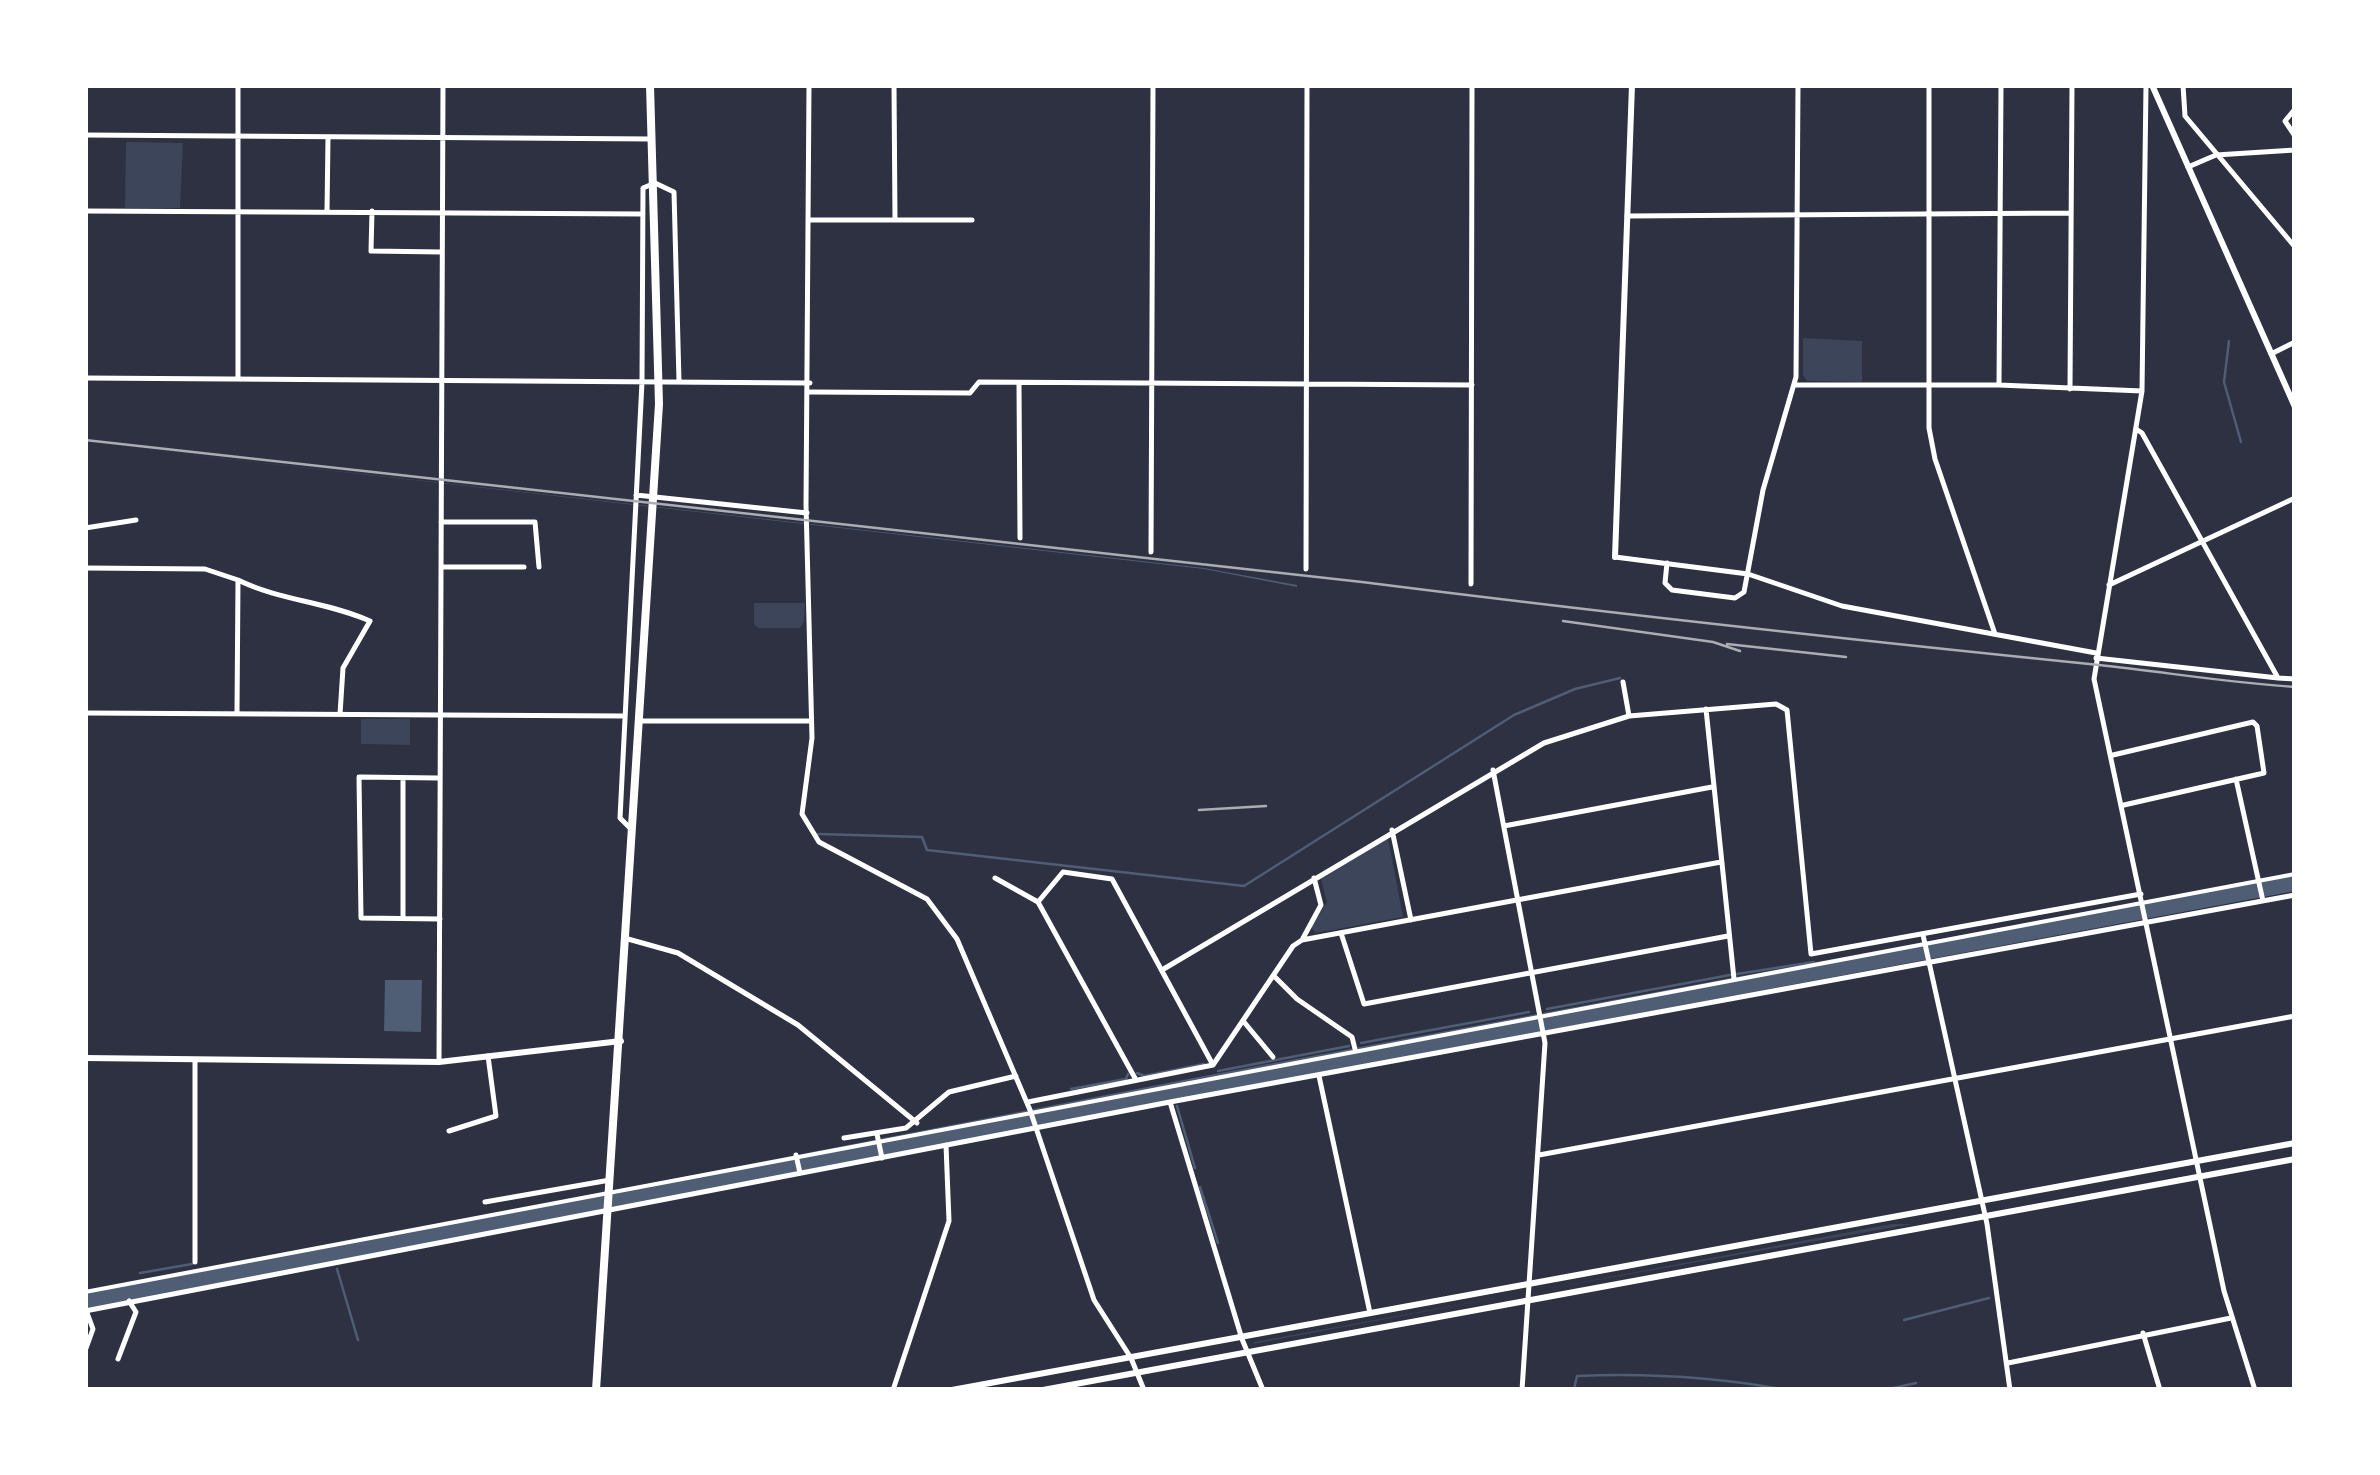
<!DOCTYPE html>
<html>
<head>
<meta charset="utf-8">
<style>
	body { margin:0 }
	#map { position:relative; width:2380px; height:1475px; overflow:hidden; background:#2d3142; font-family:"Exo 2",sans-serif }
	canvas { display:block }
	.frame { position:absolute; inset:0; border:88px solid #fff; pointer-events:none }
</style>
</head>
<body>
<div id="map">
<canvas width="2380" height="1475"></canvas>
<div class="frame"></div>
</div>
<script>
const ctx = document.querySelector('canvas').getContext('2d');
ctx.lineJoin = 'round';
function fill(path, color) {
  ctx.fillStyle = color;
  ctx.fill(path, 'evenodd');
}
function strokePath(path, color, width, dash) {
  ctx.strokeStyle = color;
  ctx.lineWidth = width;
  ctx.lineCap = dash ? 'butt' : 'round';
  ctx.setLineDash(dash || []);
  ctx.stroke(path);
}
const green = new Path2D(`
	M126 142 183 143 180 208H125Z
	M1803 338 1862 341V382L1807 381 1803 375Z
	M754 603H805L804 622 800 628H758L754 624Z
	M361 719H410V745L361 744Z
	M1388 838 1403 917 1316 933 1311 928 1327 902 1321 879Z
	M1892 1224H1912L1546 1289 1551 1288Z
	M1518 1294 1253 1344 1254 1342Z`);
const water = new Path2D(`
	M85 443 1204 568 1297 585V587L1204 569Z
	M385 980H422L421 1032 384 1031Z`);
const stream = new Path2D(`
	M2229 341 2224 382 2241 442
	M818 834 922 837 927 850 1244 886 1514 715 1575 689 1620 678
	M1737 974 1814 962
	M1547 1009 1730 975
	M1361 1043 1529 1012
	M1218 1071 1349 1046
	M1137 1073 1144 1076 1204 1064
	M1071 1089 1126 1079 1128 1074
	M1177 1106 1195 1168
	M1200 1187 1218 1243
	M337 1269 358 1340
	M140 1273 192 1264
	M1904 1320 1989 1298
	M1559 1389H1574L1577 1376C1648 1373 1716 1377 1786 1390
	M1884 1390 1916 1383`);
const river = new Path2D(`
	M85 1302 1194 1087 2295 882`);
const pedestrian = new Path2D(`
	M85 1292 2295 874`);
const minor = new Path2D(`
	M238 85V379
	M809 85 806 505 812 738 802 814 819 842 927 899 957 939 1030 1110 1094 1300 1131 1358 1144 1390
	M894 85 895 220
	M1929 85V428L1935 459 1995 634
	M2146 85 2142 391 2094 679 2224 1291 2255 1390
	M2183 85 2185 116 2295 247
	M2295 109 2285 121 2295 136
	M85 135 652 139
	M2188 167 2216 155 2295 150
	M85 211 643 214
	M372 211 371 251 441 252
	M327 212 328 138
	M1627 216 2070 213
	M810 220H972
	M2271 354 2295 342
	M85 378 810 383
	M1019 384 1020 538
	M1795 385H1999L2142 391
	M1999 385 2001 85
	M2070 389 2072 85
	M810 392 970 393 979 382 1472 385
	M636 495 807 513
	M441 522H535L539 567
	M85 528 136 520
	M1151 552 1153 85
	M1615 557 1748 574 1842 606 2096 653
	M1667 563 1665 583 1672 590 1735 598 1744 592 1763 490 1796 377 1798 85
	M443 567H524
	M85 568 205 569 238 580 237 712
	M1306 569 1307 85
	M238 580C281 601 324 601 370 621L343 668 340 714
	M1471 584 1472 85
	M2109 585 2295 498
	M2096 658 2278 678 2142 433 2136 429
	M2278 678 2295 679
	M1623 682 1629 716
	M1706 709 1734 979
	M85 713 625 716
	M641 721H811
	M2113 755 2253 722 2257 726 2264 773 2124 805
	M1493 770 1545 1043 1522 1390
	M439 778 359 777 361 918 440 919
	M2236 779 2263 901
	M1504 826 1712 787
	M632 830 620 818 642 382 643 188 655 183 674 192 679 381
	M1392 830 1411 920
	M995 878 1038 902
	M403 918V778
	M1341 933 1364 1004 1728 936
	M1923 935 1987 1224 2010 1390
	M628 939 678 953 798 1025 917 1123
	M1302 940 1721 862
	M1162 970 1544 743 1629 716 1776 704 1787 710 1811 954 2141 894
	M1274 976 1297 999 1352 1037 1355 1049
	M1244 1022 1273 1057
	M195 1060V1262
	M439 1061 443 85
	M1319 1076 1370 1313
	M1136 1080 1038 902 1063 872 1112 879 1213 1065
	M1028 1102 1213 1065 1293 946 1302 940 1321 905 1314 878
	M1170 1102 1242 1339 1263 1390
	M449 1131 496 1116 488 1056
	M877 1134 882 1158
	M844 1138 906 1128 949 1092 1016 1076
	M796 1155 800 1173
	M1539 1155 2295 1016
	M485 1202 610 1180
	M85 1311 1170 1102 2295 895
	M2143 1333 2160 1390
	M85 1351 93 1329 86 1310
	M118 1359 136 1312 129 1301
	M2008 1363 2231 1318
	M893 1390 949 1221 946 1145`);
const tertiary = new Path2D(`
	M85 1058 439 1062 621 1041`);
const secondary = new Path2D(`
	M2152 85 2295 407
	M1615 557 1632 85
	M952 1390 2295 1143
	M1043 1390 2295 1159`);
const trunk = new Path2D(`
	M596 1390 659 404 650 85`);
const rail = new Path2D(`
	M85 440 1362 582C1607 613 1853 640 2099 665 2165 672 2230 683 2295 687
	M1563 621 1713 642 1740 651
	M1727 644 1846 657
	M1199 810 1266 806`);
fill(green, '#3c4559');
fill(water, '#4f5d75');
strokePath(stream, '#4f5d75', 2.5);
strokePath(river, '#4f5d75', 18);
strokePath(pedestrian, '#fff', 4);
strokePath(minor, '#fff', 5);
strokePath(tertiary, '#fff', 6);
strokePath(secondary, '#fff', 6);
strokePath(trunk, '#fff', 8);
strokePath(rail, '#abadb3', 2.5);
</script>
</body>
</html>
